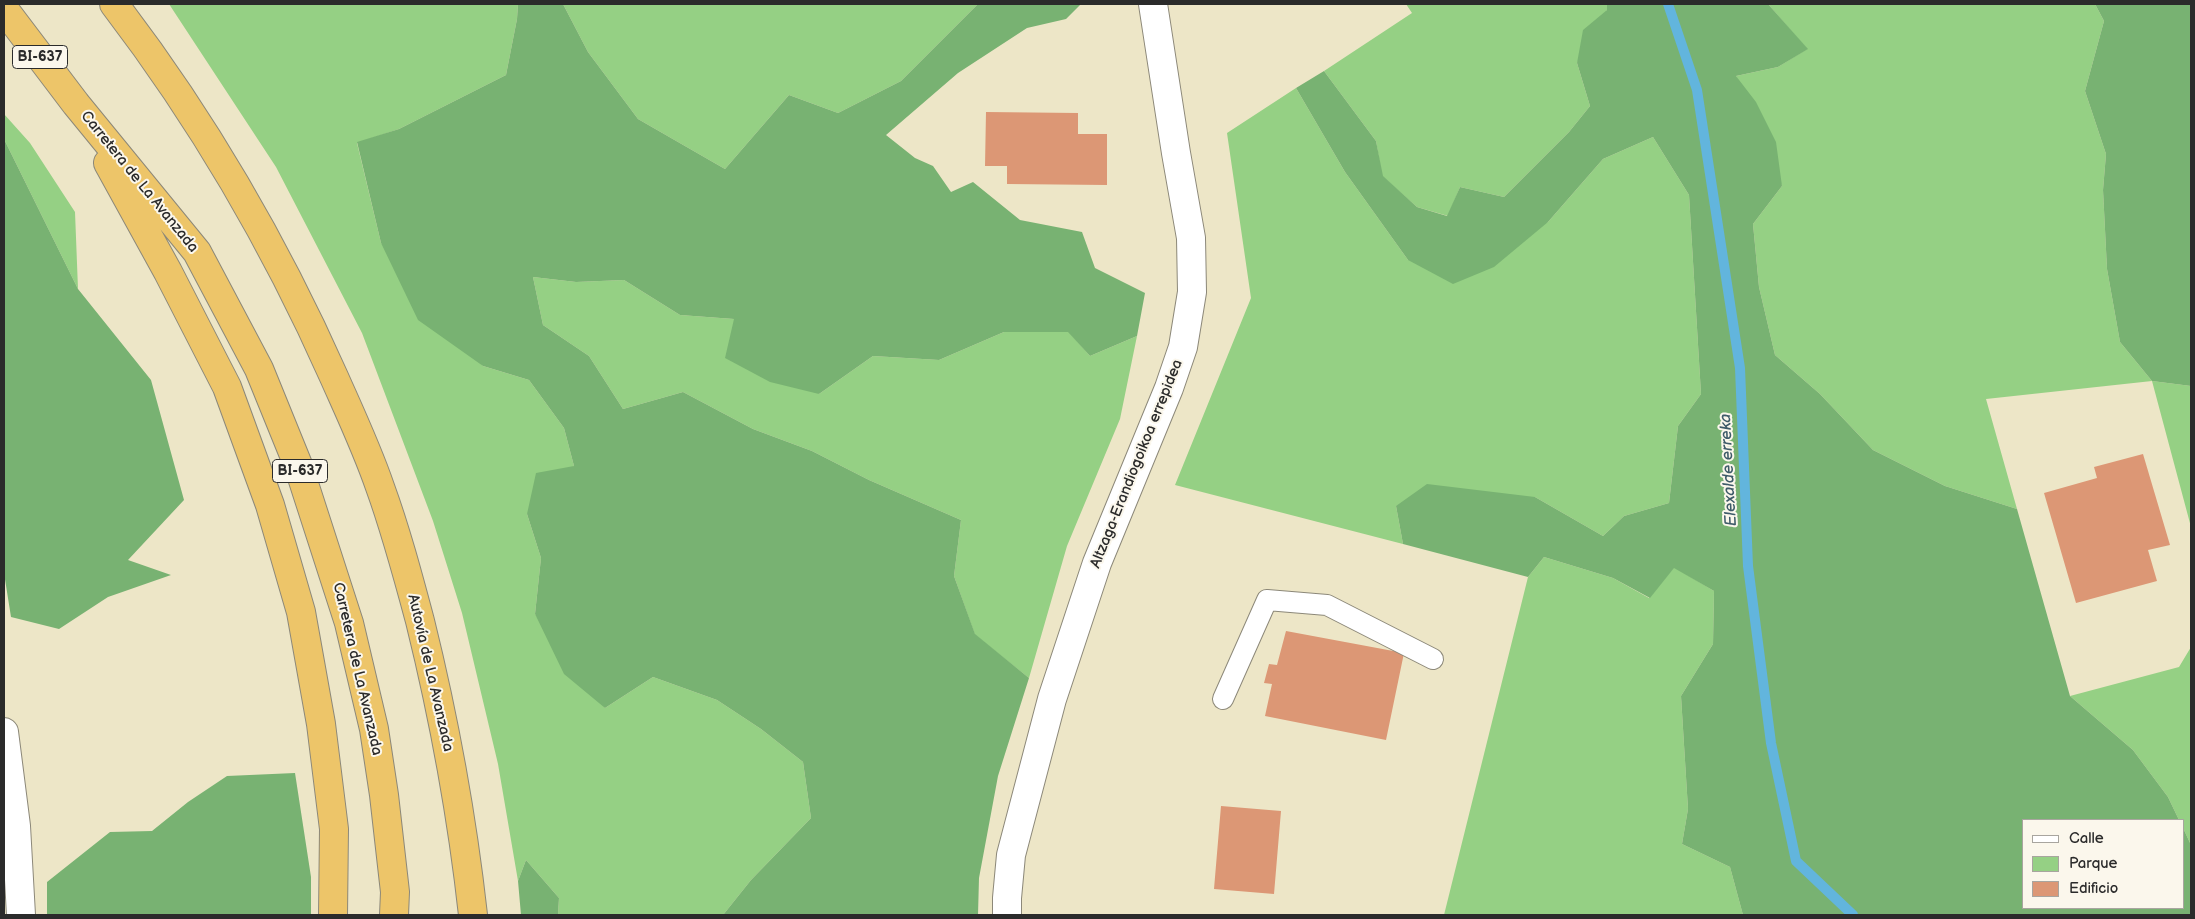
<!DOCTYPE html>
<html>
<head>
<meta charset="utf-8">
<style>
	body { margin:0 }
	#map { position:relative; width:2195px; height:919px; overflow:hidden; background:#ede6c7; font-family:"Balsamiq Sans",sans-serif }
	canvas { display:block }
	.frame { position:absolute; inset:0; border:5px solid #2b2b2b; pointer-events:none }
	.legend { position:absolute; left:2022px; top:819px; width:162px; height:90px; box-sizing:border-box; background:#fbf7ec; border:1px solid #a8a59f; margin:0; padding:6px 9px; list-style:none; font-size:15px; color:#2b2b2b }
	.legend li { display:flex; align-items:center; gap:10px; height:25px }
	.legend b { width:25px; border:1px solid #a8a59f }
</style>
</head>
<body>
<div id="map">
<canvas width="2195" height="919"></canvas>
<div class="frame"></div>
<ul class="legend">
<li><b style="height:6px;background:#fff"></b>Calle</li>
<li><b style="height:14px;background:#95d084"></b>Parque</li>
<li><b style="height:14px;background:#dc9775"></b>Edificio</li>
</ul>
</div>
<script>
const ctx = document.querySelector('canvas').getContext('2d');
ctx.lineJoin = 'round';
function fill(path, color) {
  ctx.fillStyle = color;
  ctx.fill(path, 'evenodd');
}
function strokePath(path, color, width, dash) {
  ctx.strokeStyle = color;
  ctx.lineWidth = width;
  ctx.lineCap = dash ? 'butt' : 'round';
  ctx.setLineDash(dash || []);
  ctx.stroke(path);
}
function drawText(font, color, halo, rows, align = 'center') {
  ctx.font = font + ' "Balsamiq Sans",sans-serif';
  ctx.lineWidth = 4;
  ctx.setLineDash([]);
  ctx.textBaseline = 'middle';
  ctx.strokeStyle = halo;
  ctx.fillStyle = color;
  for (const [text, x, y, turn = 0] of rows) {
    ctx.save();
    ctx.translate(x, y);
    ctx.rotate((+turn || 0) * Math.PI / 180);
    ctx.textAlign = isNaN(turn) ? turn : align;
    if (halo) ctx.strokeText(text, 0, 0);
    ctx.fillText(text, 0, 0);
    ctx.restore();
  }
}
const green = new Path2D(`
	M169 4H518L517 19 506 75 399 129 357 143 381 243 483 366 529 380 564 428 574 466 527 514 541 558 535 614 605 708 653 677 717 700 761 729 803 762 811 818 751 880 723 915H558L559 898 526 860 518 881 498 764 462 613 433 521 362 333 276 167Z
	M563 4H978L901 81 838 113 789 95 725 169 638 119 588 52Z
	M1406 4H1607V10L1577 63 1590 106 1569 132 1504 197 1460 187 1448 216 1417 207 1382 176 1376 141 1324 71 1412 13Z
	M1768 4H2095L2104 21 2085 91 2106 154 2103 190 2107 269 2120 342 2152 381 2191 386V527L2152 381 1986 399 2017 509 1945 486 1873 450 1820 394 1775 355 1759 287 1753 224 1782 186 1736 76 1778 67 1807 49Z
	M1296 88 1345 172 1408 260 1548 222 1603 159 1653 137 1689 195 1701 394 1678 426 1669 503 1624 516 1603 536 1535 497 1396 506 1403 544 1175 485 1251 298 1227 133Z
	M4 114 30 143 75 212 78 289 4 139Z
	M533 277 576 282 624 280 680 315 734 319 819 394 873 356 939 360 1004 332H1069L1090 356 1137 336 1120 419 1067 546 1029 678 975 635 954 576 961 520 869 480 812 451 753 429 683 392 623 409 589 356 543 325Z
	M1544 557 1613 578 1649 598 1674 567 1714 591 1713 644 1681 696 1688 809 1682 844 1730 867 1743 915H1444L1528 577Z
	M2191 647V845L2184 830V820H2179L2168 797 2133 750 2070 696 2179 667Z`);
const forest = new Path2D(`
	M518 4H563L588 52 638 119 725 169 789 95 838 113 901 81 978 4H1081L1066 19 1027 28 958 73 886 135 915 158 933 166 951 192 973 182 1020 220 1082 232 1095 268 1145 293 1137 336 1090 356 1068 332H1004L939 360 873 356 819 394 770 382 725 358 734 319 680 315 624 280 576 282 533 277 543 325 589 356 623 409 683 392 753 429 812 451 869 480 961 520 954 576 975 634 1029 678 998 776 979 878 978 915H723L751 880 811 818 803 762 761 729 717 700 653 677 605 708 564 674 535 614 541 558 527 514 536 473 574 466 564 428 529 380 483 366 418 320 381 243 357 142 399 129 506 75 517 19Z
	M1607 4H1768L1808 49 1778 67 1736 76 1756 102 1776 142 1782 186 1753 224 1759 287 1775 355 1820 394 1873 450 1945 486 2017 509 2070 696 2133 750 2168 797 2179 820H2024V908H2184V830L2191 845V915H1743L1730 867 1682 844 1688 809 1681 696 1713 644 1714 591 1674 568 1650 598 1613 578 1544 557 1528 577 1403 544 1396 506 1427 484 1535 497 1603 536 1624 516 1669 503 1678 426 1701 394 1689 195 1653 137 1603 159 1548 222 1494 267 1453 284 1408 260 1345 172 1296 88 1324 71 1376 141 1383 176 1417 207 1447 216 1460 187 1504 197 1569 132 1590 106 1577 63 1583 30 1607 10Z
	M2095 4H2191V386L2152 381 2120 342 2107 269 2103 190 2106 154 2085 91 2104 21Z
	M4 139 78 289 151 380 184 500 128 560 171 575 108 597 59 629 11 617 4 573Z
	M295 773 311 877V915H47V882L110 832 152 831 188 802 227 776Z
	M526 860 559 898 558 915H521L518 881Z`);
const stream = new Path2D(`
	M1668 4 1697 90 1740 368 1748 566 1771 743 1796 861 1853 915`);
const building = new Path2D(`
	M986 112 1078 113V134H1107V185L1007 184V166H985Z
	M2143 454 2170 545 2148 550 2157 581 2076 603 2044 493 2097 478 2094 467Z
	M1286 631 1404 653 1386 740 1265 716 1272 684 1264 683 1269 664 1277 665Z
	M1221 806 1281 811 1274 894 1214 889Z`);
const lane = new Path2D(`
	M1223 699 1267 600 1327 605 1433 659`);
const street = new Path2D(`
	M4 732 16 826 21 915
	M1007 915V898L1011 855 1052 699 1097 563 1169 388 1183 347 1192 292 1191 238 1176 153 1153 4`);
const highway = new Path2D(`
	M114 4C202 119 275 244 334 377 350 413 367 449 380 487 396 531 408 576 420 621 444 718 462 816 473 915
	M4 9 76 104 197 252 259 369 298 465 349 623 374 729 384 795 395 892 394 915
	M108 163 168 272 227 387 270 505 301 612 321 724 334 829 333 915`);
const shields = [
	[40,57,55],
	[300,471,55]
];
const shieldNames = [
	["BI-637",40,57],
	["BI-637",300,471]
];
const streetNames = [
	["Carretera de La Avanzada",139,182,51],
	["Altzaga-Erandiogoikoa errepidea",1137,464,-68],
	["Carretera de La Avanzada",357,669,77],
	["Autovía de La Avanzada",430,673,77]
];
const waterNames = [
	["Elexalde erreka",1729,470,-93]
];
fill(green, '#95d084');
fill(forest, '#78b272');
strokePath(stream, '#62b5dd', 10);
fill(building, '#dc9775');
strokePath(lane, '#8c8879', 22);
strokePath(street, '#8c8879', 30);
strokePath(highway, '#8c8879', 30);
strokePath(lane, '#fff', 20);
strokePath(street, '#fff', 28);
strokePath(highway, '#edc569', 28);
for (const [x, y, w] of shields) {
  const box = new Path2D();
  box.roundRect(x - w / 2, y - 11.5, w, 23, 4);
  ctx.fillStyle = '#fbf7ec';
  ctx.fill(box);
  strokePath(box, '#2b2b2b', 1);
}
drawText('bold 14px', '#2b2b2b', null, shieldNames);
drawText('15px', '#2b2b2b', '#fbf7ec', streetNames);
drawText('italic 16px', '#3e5b69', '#fbf7ec', waterNames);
</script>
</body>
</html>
